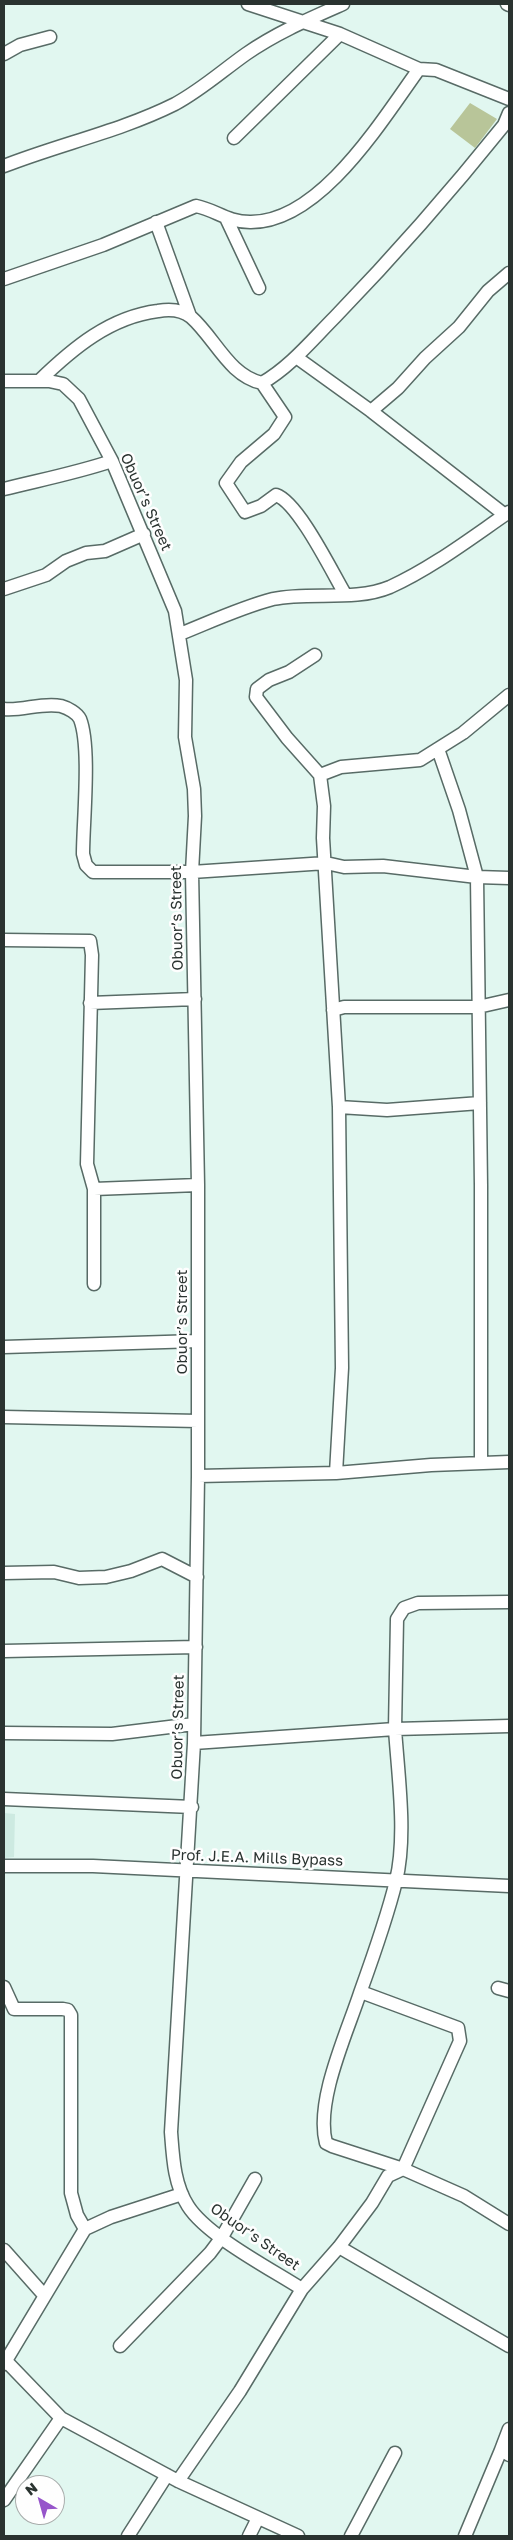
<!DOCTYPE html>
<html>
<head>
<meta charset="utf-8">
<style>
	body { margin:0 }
	#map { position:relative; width:513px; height:2540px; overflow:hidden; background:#e1f7f0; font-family:"Golos Text",sans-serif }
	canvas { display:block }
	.frame { position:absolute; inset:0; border:5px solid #2a3330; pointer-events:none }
	.north { position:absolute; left:15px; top:2475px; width:50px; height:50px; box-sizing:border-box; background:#fefefe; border:1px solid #a9adac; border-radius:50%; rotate:322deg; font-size:14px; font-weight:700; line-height:20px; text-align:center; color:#2a3330 }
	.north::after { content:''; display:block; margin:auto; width:18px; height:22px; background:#9655ca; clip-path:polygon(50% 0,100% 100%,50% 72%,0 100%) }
</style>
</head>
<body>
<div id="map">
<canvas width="513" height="2540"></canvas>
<div class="frame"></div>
<div class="north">N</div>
</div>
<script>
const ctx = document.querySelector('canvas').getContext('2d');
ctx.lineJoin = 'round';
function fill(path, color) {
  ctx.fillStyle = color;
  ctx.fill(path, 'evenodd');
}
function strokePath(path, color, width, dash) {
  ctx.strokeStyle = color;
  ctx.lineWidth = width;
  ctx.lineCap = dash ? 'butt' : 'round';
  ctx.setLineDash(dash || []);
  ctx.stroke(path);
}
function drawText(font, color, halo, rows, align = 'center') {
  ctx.font = font + ' "Golos Text",sans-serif';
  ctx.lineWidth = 5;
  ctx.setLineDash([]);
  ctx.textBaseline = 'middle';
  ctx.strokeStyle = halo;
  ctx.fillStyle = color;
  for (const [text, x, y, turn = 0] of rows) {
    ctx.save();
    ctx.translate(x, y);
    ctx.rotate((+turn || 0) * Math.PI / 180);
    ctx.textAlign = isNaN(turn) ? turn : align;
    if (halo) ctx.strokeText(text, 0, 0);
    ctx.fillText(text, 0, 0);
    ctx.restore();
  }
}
const built = new Path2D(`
	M4 1813 15 1814 14 1857 4 1858Z`);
const green = new Path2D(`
	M470 103 497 119 475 148 450 129Z`);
const minor = new Path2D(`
	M248 4 340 34 419 69 436 70 509 99
	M507 4 509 5
	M4 54 20 45 50 37
	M234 138 340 34
	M4 166C60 144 121 131 175 104 201 90 222 71 246 54 276 33 309 19 343 4
	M227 220 259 288
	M156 222 190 316
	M4 279 103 245 196 206C216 210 227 222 250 222 320 223 382 120 419 69
	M296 357 371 411 505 515
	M4 381H49L63 384 79 399 112 461 175 611 186 680 185 737 194 789 195 816 192 872 198 1185V1476L194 1743 171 2132C173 2158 174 2184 188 2206 207 2236 271 2269 302 2289
	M39 381C73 348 110 317 158 311 169 309 182 310 191 317 215 338 229 376 262 383 290 367 312 340 335 317 394 256 451 191 504 125L509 113
	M262 383 285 417 274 434 241 462 226 483 245 512 261 506 276 495C298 502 332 572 345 594
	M371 411 398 388 425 358 459 327 488 291 509 273
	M4 489C40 480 76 473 112 461
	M4 589 46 575 66 561 86 553 105 551 144 534
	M180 634C210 622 242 607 273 599 310 591 354 602 390 587 432 568 471 538 509 512
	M315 655 289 672 269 680 257 689 256 697 287 738 320 775
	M4 709C23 711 42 702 61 706 68 708 77 713 80 719 91 747 83 822 83 854L86 865 93 872H192L326 863 344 867 383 866 477 877 509 878
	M438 749 459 810 477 877 481 1186V1462
	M4 940 90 941 92 955 87 1164 94 1189V1284
	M90 1003 195 999
	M333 1010 344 1007H478L509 1000
	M339 1107 387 1110 480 1103
	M94 1189 198 1185
	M4 1347 197 1341
	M4 1417 198 1421
	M336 1473 342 1368 339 1107 323 838 324 806 320 775 341 767 420 760 463 733 509 695
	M198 1476 336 1473 431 1465 509 1462
	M4 1573 54 1572 79 1578 106 1577 131 1571 162 1559 197 1577
	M509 1602 418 1603 404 1608 397 1619 395 1729 509 1726
	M4 1651 196 1647
	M4 1733 112 1734 194 1724
	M194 1743 395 1729C398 1775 407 1836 396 1881 387 1918 373 1957 360 1993 347 2033 315 2101 326 2143L332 2146 403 2169 464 2196 509 2224
	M4 1799 192 1807
	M4 1866H93L509 1886
	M4 1987 14 2009H63L68 2010 71 2015V2193L77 2215 85 2229
	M498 1988 509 1991
	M339 2247 509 2346
	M4 2250 44 2295
	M120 2346 210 2253 222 2237 255 2179
	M7 2362 61 2418 178 2481 298 2536
	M4 2364 85 2229 111 2217 182 2194
	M509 2429 501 2450 509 2455
	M178 2481 240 2391 302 2289 339 2247 372 2203 388 2176 403 2169 460 2041 458 2028 361 1992
	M4 2500 61 2418
	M128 2536 167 2475
	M249 2536 258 2518
	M351 2536 395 2453
	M465 2536 501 2450`);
const streetNames = [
	["Obuor’s Street",146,502,66],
	["Obuor’s Street",177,918,-91],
	["Obuor’s Street",182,1322,-90],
	["Obuor’s Street",178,1727,-89],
	["Prof. J.E.A. Mills Bypass",257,1858,2],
	["Obuor’s Street",255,2237,35]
];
fill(built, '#cdeae1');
fill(green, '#b8c599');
strokePath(minor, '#586b66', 15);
strokePath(minor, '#fff', 12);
drawText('15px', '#2a3330', '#fefefe', streetNames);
</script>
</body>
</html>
